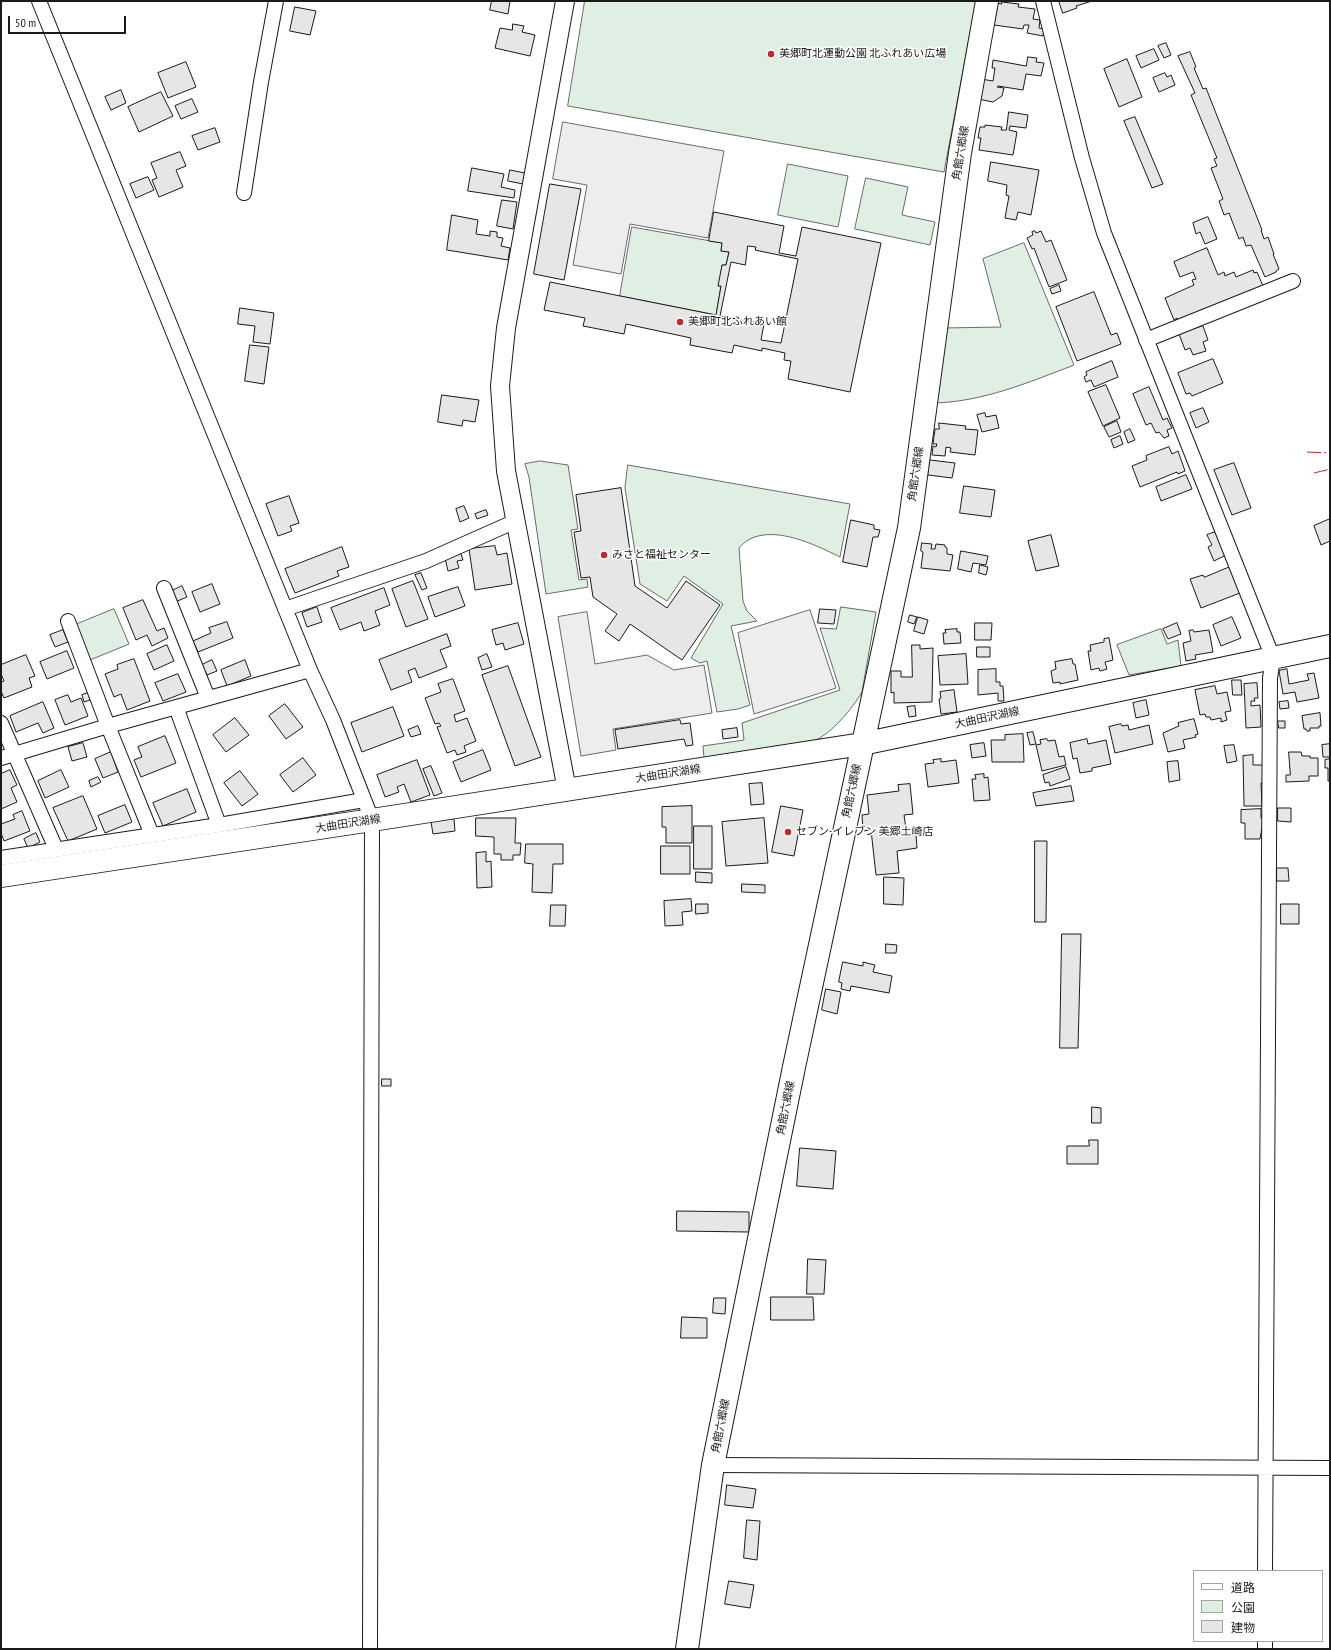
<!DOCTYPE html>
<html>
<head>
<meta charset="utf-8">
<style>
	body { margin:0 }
	#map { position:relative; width:1331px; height:1650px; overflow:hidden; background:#fff; font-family:"PT Sans Narrow","Noto Sans JP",sans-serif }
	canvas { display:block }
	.frame { position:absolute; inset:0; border:2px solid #1a1a1a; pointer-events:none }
	.legend { position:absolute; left:1193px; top:1570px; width:130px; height:72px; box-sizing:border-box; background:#fff; border:1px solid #a3a3a3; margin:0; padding:5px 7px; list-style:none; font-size:12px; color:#1a1a1a }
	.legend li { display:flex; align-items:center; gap:8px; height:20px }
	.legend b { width:20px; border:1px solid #a3a3a3 }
	.scale { position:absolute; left:8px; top:16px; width:118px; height:18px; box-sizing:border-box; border:2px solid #1a1a1a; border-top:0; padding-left:5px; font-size:12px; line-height:14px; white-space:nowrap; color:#1a1a1a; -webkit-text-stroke:3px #fff; paint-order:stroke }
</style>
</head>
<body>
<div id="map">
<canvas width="1331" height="1650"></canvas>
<div class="frame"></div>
<ul class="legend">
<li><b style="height:5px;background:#fff"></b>道路</li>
<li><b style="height:11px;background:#e0efe3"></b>公園</li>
<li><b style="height:11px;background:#e6e6e6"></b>建物</li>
</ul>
<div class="scale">50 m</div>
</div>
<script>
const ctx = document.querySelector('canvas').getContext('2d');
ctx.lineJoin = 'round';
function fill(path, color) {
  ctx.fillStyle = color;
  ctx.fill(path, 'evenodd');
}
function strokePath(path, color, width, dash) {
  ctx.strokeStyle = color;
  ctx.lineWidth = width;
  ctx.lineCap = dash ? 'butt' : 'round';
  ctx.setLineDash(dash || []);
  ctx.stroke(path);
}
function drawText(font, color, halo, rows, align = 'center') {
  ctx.font = font + ' "PT Sans Narrow","Noto Sans JP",sans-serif';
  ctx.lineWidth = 3;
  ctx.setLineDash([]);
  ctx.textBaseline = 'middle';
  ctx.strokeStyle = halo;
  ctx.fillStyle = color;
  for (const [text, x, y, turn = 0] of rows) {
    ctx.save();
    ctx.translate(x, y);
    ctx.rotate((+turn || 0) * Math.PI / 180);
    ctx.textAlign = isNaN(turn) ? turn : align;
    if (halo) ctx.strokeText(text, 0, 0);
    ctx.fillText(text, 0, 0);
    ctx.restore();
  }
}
const green = new Path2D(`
	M585 1H976L944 172 568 106Z
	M788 164 848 176 838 227 778 215Z
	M866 178 908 187 902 215 935 222 930 245 855 229Z
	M632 227 722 243 721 251 729 252 726 265H722L719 286H721L716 315 620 296Z
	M1024 243 1074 365C1030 382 982 402 934 403L943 328 1001 327 983 259Z
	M540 461 568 465 578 529 571 530 579 580 587 579 588 587 546 594 529 477 525 464Z
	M628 465 850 504 840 557C814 544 763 519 739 548L743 601 747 611 757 621 731 626 750 705 738 709 717 712 707 661 700 663 691 658 723 604 684 576 667 601 640 584 625 488Z
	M841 607 876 612 862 692C852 709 832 733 814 741L704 758 703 746 744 740 742 723 840 690 820 628 836 629Z
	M114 609 129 644 90 660 75 625Z
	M1161 629 1167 644 1178 640 1181 666 1129 675 1117 645Z`);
const parking = new Path2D(`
	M563 122 724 151 708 238 630 224 621 274 573 265 587 185 553 179Z
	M810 610 836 688 754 714 738 633Z
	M587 612 595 664 647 655 674 670 704 665 712 713 613 729 616 750 581 756 558 617Z`);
const building = new Path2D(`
	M492 1H510L508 14 490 10Z
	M1059 1H1092L1076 6 1077 8 1063 13Z
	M1002 2 1019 4 1018 7 1035 9 1033 19 1040 20 1039 28 1044 29 1043 36 1027 33 1029 25H1024L1023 29 994 25 998 3 1001 4Z
	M295 7 316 11 310 35 290 31Z
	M513 24 524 26 522 32 535 35 530 56 495 48 500 28 512 30Z
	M1166 43 1171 55 1164 58 1158 46Z
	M1154 49 1159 60 1141 68 1136 56Z
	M1190 52 1196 67 1194 68 1203 89 1206 88 1262 230H1261L1264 239 1268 237 1274 254H1273L1279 269 1276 271V272L1265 277 1251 245 1246 246 1243 237 1239 239 1229 213 1224 215 1219 201 1223 199 1211 168 1217 166 1214 159 1217 158 1191 95 1195 93 1178 56Z
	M1028 57 1037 58 1036 62 1044 63 1041 76 1026 74 1023 90 998 86 997 87 1004 88 1002 96 993 102 978 99 981 79 993 81 995 68H992L993 60 1026 66Z
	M1127 59 1142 97 1119 107 1104 69Z
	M186 62 196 87 168 98 158 73Z
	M1165 73 1167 77 1171 75 1175 85 1159 92 1153 78Z
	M121 90 126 103 111 110 105 97Z
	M161 92 173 116 139 132 128 107Z
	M192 99 198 112 181 119 175 106Z
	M1009 112 1028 115 1026 128 1010 126 1009 130 1017 132 1013 155 979 150 981 138H978L980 127H985V125L1002 127 1001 130H1006Z
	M1135 117 1163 184 1152 188 1124 121Z
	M215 128 220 142 198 150 192 136Z
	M180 152 186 166 176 170 183 187 159 197 152 180 157 178 151 163Z
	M991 162 1039 170 1031 215 1018 212 1016 220 1005 218 1009 196 1006 195 1007 185 988 181Z
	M472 168 504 174 501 187 515 190 514 198 468 191Z
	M510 170 525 173 523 184 508 181Z
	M148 177 154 190 136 198 130 184Z
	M550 184 581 189 564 280 534 274Z
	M502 200 517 202 513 229 497 226Z
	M714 212 784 226 779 253 796 256 802 227 881 243 850 392 788 379 791 361 784 360 785 353 762 348V351L734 345 732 353 690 345 691 338 626 324 624 334 583 326 585 318 544 310 550 282 716 315 721 286H718L722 265H726L729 252 721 251 722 243 709 241ZM748 246 756 247 755 250 798 259 781 343 761 340 764 324 720 316 731 262 745 265Z
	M452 215 478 220 476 234 490 236V231L497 232V237L503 238 501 246 510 248 508 260 447 250Z
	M1208 217 1217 239 1205 244 1200 232 1196 234 1193 223Z
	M1035 231 1036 233 1041 231 1046 242 1051 240 1067 280 1049 287 1034 248 1032 249 1027 238 1033 235 1032 232Z
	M1207 248 1218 275 1224 272 1225 276 1234 272 1236 277 1253 270 1254 273 1257 272 1263 286 1179 322 1177 318 1174 320 1165 298 1194 285 1192 280 1196 279 1193 272 1180 277 1174 262Z
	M1059 285 1061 291 1052 294 1050 289Z
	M1094 292 1111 335 1117 333 1121 344 1077 361 1056 307Z
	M240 308 274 313 270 344 253 342 255 326 238 324Z
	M1203 326 1208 340 1203 342 1206 351 1193 355 1190 348 1185 350 1179 334Z
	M250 345 269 347 264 384 245 381Z
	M1213 359 1223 383 1192 396 1190 393 1186 394 1178 373Z
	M1112 361 1118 377 1094 387 1091 380 1086 382 1084 377 1087 375 1086 372Z
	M1106 385 1120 418 1103 426 1088 392Z
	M1149 387 1163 420 1167 418 1172 428 1167 430 1169 436 1164 438 1159 432 1156 433 1151 423 1146 425 1133 394Z
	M442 395 479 400 475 422 463 420 462 426 438 422Z
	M1203 408 1209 422 1196 428 1190 413Z
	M985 413 986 417 996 415 999 428 982 432 977 415Z
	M1117 421 1121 432 1109 437 1104 427Z
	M939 423 966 426 965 429 978 430 975 455 950 452 951 448 946 447 945 456 932 455 933 446 936 447 937 444H933L935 429H939Z
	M1130 429 1135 440 1128 443 1124 432Z
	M1120 436 1123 444 1114 448 1111 440Z
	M1169 447 1172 454 1178 451 1185 471 1178 474 1177 472 1140 487 1132 466 1147 460 1146 456Z
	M930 460 955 463 952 478 928 475Z
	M1234 463 1251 508 1232 515 1214 470Z
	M1186 475 1192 489 1161 501 1156 487Z
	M964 486 995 490 991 517 960 513Z
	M621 488 635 586 667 608 686 581 720 605 682 660 630 624 619 641 605 631 617 614 593 597 590 577 581 578 574 532 581 531 576 495Z
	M289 496 299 523 290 526 292 531 278 536 266 504Z
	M464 506 469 518 460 522 456 509Z
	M486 510 488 515 477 519 475 514Z
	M1330 519V541L1321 545 1314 526Z
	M851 520 874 525V529L880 530 878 537H873L867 567 843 562Z
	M1215 532 1226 555 1214 561 1208 547 1212 545 1207 535Z
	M1051 535 1059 566 1036 571 1028 541Z
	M922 543 932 544 931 549H935L936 544 945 545V547L947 548V554L953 555 950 571 921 568 923 552 921 551Z
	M495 546 497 555 507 553 512 584 475 590 469 549Z
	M342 547 349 567 337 571 339 576 295 593 285 569Z
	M961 551 988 556 986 565 973 563 971 572 958 569Z
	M461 554 463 560 457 561 459 568 448 571 445 558Z
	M980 565 988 567 986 575 979 573Z
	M1230 567 1240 593 1201 608 1190 579 1203 575 1204 577Z
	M421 573 427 588 422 590 415 575Z
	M413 581 428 619 406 627 392 589Z
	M212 584 220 604 200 612 192 592Z
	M182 586 187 597 175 602 170 592Z
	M458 587 465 606 435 617 428 597Z
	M384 588 390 605 375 611 380 625 364 631 361 622 340 630 331 608Z
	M143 600 157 631 164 628 168 638 152 646 147 635 136 640 123 608Z
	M317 607 322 622 307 627 302 613Z
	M820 609 836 610 834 624 818 623Z
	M910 615 917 617 914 624 908 622Z
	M918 617 928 620 924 634 914 631Z
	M1232 617 1241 638 1221 646 1213 625Z
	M227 622 233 638 198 652 193 641 211 633 209 628Z
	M518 623 524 644 505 650 503 643 496 645 492 630Z
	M975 623H992L991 640H975Z
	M1177 623 1181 634 1168 639 1163 629Z
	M957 629V632H960L961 643 944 644 943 633H946L945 630Z
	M63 630 68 642 55 647 50 635Z
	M1193 630 1194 632 1209 630 1213 652 1195 655 1196 659 1186 661 1183 643 1191 641 1189 631Z
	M447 634 451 646 440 650 447 667 419 678 415 668 408 671 412 682 391 690 379 660Z
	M1109 638 1113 660 1105 662 1107 669 1100 671 1099 668 1091 670 1088 651H1091L1090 645 1104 642V639Z
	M167 645 174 661 154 670 147 654Z
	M912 645H920V649L933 648 932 702 894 703V692L891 693V671H901V677H912Z
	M977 647H990V657H977Z
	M67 651 74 668 47 679 40 662Z
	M487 654 492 667 482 670 478 658Z
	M966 654 968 684 940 685 938 656Z
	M26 655 35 676 29 678 32 687 4 698 1 691V682L4 681 1 674V665Z
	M134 659 150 701 127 710 121 694 114 697 105 674 118 669 117 665Z
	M1072 659 1073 664H1075L1078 680 1060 684V682L1053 683 1051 671 1056 669 1055 662Z
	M212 660 217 671 207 675 202 665Z
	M245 660 251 676 227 686 221 670Z
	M508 666 541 757 515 766 482 675Z
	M996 669V682H1000V686H1003L1004 701H998V693L978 695V670Z
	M1287 669 1289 684 1309 680 1307 674 1314 673 1319 698 1297 702 1295 692 1283 694 1279 671Z
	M178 674 186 692 163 701 155 683Z
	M453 679 465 711 454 715 456 722 467 718 476 741 464 746 466 752 457 755 455 750 447 753 437 727 441 726 439 723 435 724 425 698 441 692 438 684Z
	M1232 680H1241L1242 695H1233Z
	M1257 683 1258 698H1254L1255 701H1251V706L1260 705 1261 727 1246 728 1244 684Z
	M1215 686 1217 694 1227 692 1231 711 1225 712 1227 720 1221 722V718L1211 720 1210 717H1206L1205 714 1200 715 1195 690Z
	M954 690 957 712 941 714 939 699 941 698 940 692Z
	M88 693 90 700 84 702 82 695Z
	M68 695 71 702 81 698 88 716 65 725 55 700Z
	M1146 700 1149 715 1136 718 1133 703Z
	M1288 701 1289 708 1280 709 1279 702Z
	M43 702 54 728 43 733 38 723 16 732 10 716Z
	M285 704 303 727 286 739 269 716Z
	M915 706 916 716 909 717 907 707Z
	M393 707 404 736 362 752 351 723Z
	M1320 713 1321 726H1319V728H1310V731H1307L1306 729H1304L1302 716Z
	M235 718 249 735 226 752 213 735Z
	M1194 719 1198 734 1195 735 1196 737 1183 740 1185 748 1168 752 1163 733 1179 726 1178 723Z
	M680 720 681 724 690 723 693 745 686 746 684 739 618 749 615 730Z
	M1278 721H1285V728H1279Z
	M1121 724 1122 726 1128 725 1129 730 1149 725 1153 744 1115 753 1109 727Z
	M418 726 421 734 411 737 408 730Z
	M737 728 738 737 723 739 722 730Z
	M1033 732 1036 744 1030 745 1027 733Z
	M1023 734 1024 762H992L991 740H1005V735Z
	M165 736 176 763 141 777 134 760 142 757 138 747Z
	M1047 739 1048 741 1055 740 1059 757 1064 756 1066 765 1042 771 1036 745 1041 744 1040 740Z
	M1087 739 1088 744 1106 740 1111 764 1092 768V771L1080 773 1077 758 1073 759 1070 743Z
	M83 743 87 757 72 761 68 747Z
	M984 743 986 756 972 758 970 745Z
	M1330 744V757H1323L1322 745Z
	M1234 745 1237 761 1227 763 1224 746Z
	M483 750 491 770 461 782 453 762Z
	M111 752 118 772 103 778 95 759Z
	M1289 752H1301L1302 756H1310V758H1318V776H1309V781L1286 782V775H1290Z
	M1253 755V765H1263V783H1261L1262 806H1244L1243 756Z
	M303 758 316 775 293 792 280 775Z
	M941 759V762L956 760 959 783 928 787 925 764 934 763 933 760Z
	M1330 759V781H1328V768H1325V760Z
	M417 760 430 795 411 802 404 784 397 787 399 792 385 797 377 775Z
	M1178 761 1180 780 1169 782 1167 762Z
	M431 766 442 793 434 796 423 769Z
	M1066 767 1070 779 1050 786 1049 782 1045 783 1043 775Z
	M10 770 17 785 11 788 17 802 1 809V774Z
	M61 770 69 787 45 798 38 781Z
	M240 771 258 794 242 806 224 783Z
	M984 774V778L988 777 990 800 974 801 972 779H976L975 775Z
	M98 777 101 782 91 787 89 781Z
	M762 783 764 804 751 805 749 784Z
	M910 784 913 814 904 815 907 836 916 835 917 848 897 851 899 873 876 875 871 830 863 831 862 815 869 814 867 795 899 791 898 785Z
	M1071 786 1074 801 1036 806 1033 793Z
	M187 789 196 812 163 826 153 803Z
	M83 796 97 829 68 841 53 808Z
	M125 805 132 822 105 833 98 816Z
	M692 806V843H666V827H662V807Z
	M781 806 803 810 794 856 772 852Z
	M1278 808H1291V822L1278 821Z
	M1261 809V818H1264V828H1262L1260 839H1245V823H1241V810Z
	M22 811 30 831 4 841 1 833V824L15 819 13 815Z
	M476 818H516L515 843H521L520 855H513V860H501V854H494V837L476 836Z
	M764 818 768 863 726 866 722 822Z
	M454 819 455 831 433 834 431 822Z
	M694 826H712V869H694Z
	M36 833 40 842 28 848 24 839Z
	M1035 841H1047L1046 922H1035Z
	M526 844H563V864H553L552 893 532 892 533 864 525 863Z
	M661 846H690V874H661Z
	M486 852V862L491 861 492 887 477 888 476 853Z
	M1277 868H1288L1289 881H1277Z
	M696 872 712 873V883L696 882Z
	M884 877 904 878 903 905 884 904Z
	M742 884 765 885V893L742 892Z
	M691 899 692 911 682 912 683 925 665 926 664 901Z
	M696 904H708V913L696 914Z
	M1281 904H1299V924H1281Z
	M551 905H566L565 926H550Z
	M1062 934H1081L1078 1048H1060Z
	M886 944 897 945 896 953H886Z
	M843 962 863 966V962L875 965 873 972 892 976 889 993 851 986 850 991 841 989 842 983 839 982Z
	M826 989 841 992 837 1014 822 1010Z
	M382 1079H391V1086H382Z
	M1092 1107 1101 1108V1123H1092Z
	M1089 1140H1098V1164H1067V1146H1089Z
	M800 1148 836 1151 833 1189 797 1186Z
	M677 1211 749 1212V1232L677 1231Z
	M808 1259 826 1260 824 1294H807Z
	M771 1297H813L814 1320H771Z
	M714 1298H726L725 1314 713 1313Z
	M682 1317 707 1318V1338H681Z
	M727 1485 756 1489 753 1508 725 1505Z
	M747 1520 760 1521 757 1560 744 1558Z
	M729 1581 754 1585 750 1608 725 1604Z`);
const minor = new Path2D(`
	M39 1 310 670 333 720 372 820 370 1649
	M1043 1 1082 158 1104 233 1273 658 1270 678 1265 1571
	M244 193 261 82 276 1
	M1146 340 1293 281
	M164 588 208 698
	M285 609 426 561 516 521
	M68 621 108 726 152 835
	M176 707 219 825
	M1 723 56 849
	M1 758 108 726 310 670
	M1 858 219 825 364 800
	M713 1465 1330 1468
	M1265 1641V1649`);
const tertiary = new Path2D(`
	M565 1 506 328 500 386 506 471 567 790`);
const primary = new Path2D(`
	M1 876 372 820 862 744 1330 646
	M687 1649 713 1465 794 1067 909 528 960 153 987 1`);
const power = new Path2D(`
	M1307 452 1330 453
	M1314 473 1330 469`);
const markers = [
	[771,54,4,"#c62828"],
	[680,322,4,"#c62828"],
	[604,555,4,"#c62828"],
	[788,832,4,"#c62828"]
];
const poiNames = [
	["美郷町北運動公園 北ふれあい広場",779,54],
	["美郷町北ふれあい館",688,322],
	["みさと福祉センター",612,555],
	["セブン-イレブン 美郷土崎店",796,832]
];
const streetNames = [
	["角館六郷線",961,153,-81],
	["角館六郷線",916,474,-82],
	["大曲田沢湖線",987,718,-12],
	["大曲田沢湖線",668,774,-9],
	["角館六郷線",852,791,-78],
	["大曲田沢湖線",348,824,-9],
	["角館六郷線",786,1108,-79],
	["角館六郷線",721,1426,-79]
];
fill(green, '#e0efe3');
strokePath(green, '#6a6a6a', 1);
fill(parking, '#ededed');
strokePath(parking, '#6a6a6a', 1);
fill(building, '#e6e6e6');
strokePath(building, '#1a1a1a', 1);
strokePath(minor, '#1a1a1a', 16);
strokePath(tertiary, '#1a1a1a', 20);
strokePath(primary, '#1a1a1a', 24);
strokePath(minor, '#fff', 14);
strokePath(tertiary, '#fff', 18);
strokePath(primary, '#fff', 22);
strokePath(power, '#c62828', 1, [14, 3, 2, 3]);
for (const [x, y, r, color] of markers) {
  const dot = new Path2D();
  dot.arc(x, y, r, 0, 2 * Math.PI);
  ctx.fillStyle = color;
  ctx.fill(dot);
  strokePath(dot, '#fff', 1.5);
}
drawText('11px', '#1a1a1a', '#fff', poiNames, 'left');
drawText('11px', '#1a1a1a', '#fff', streetNames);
</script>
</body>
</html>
